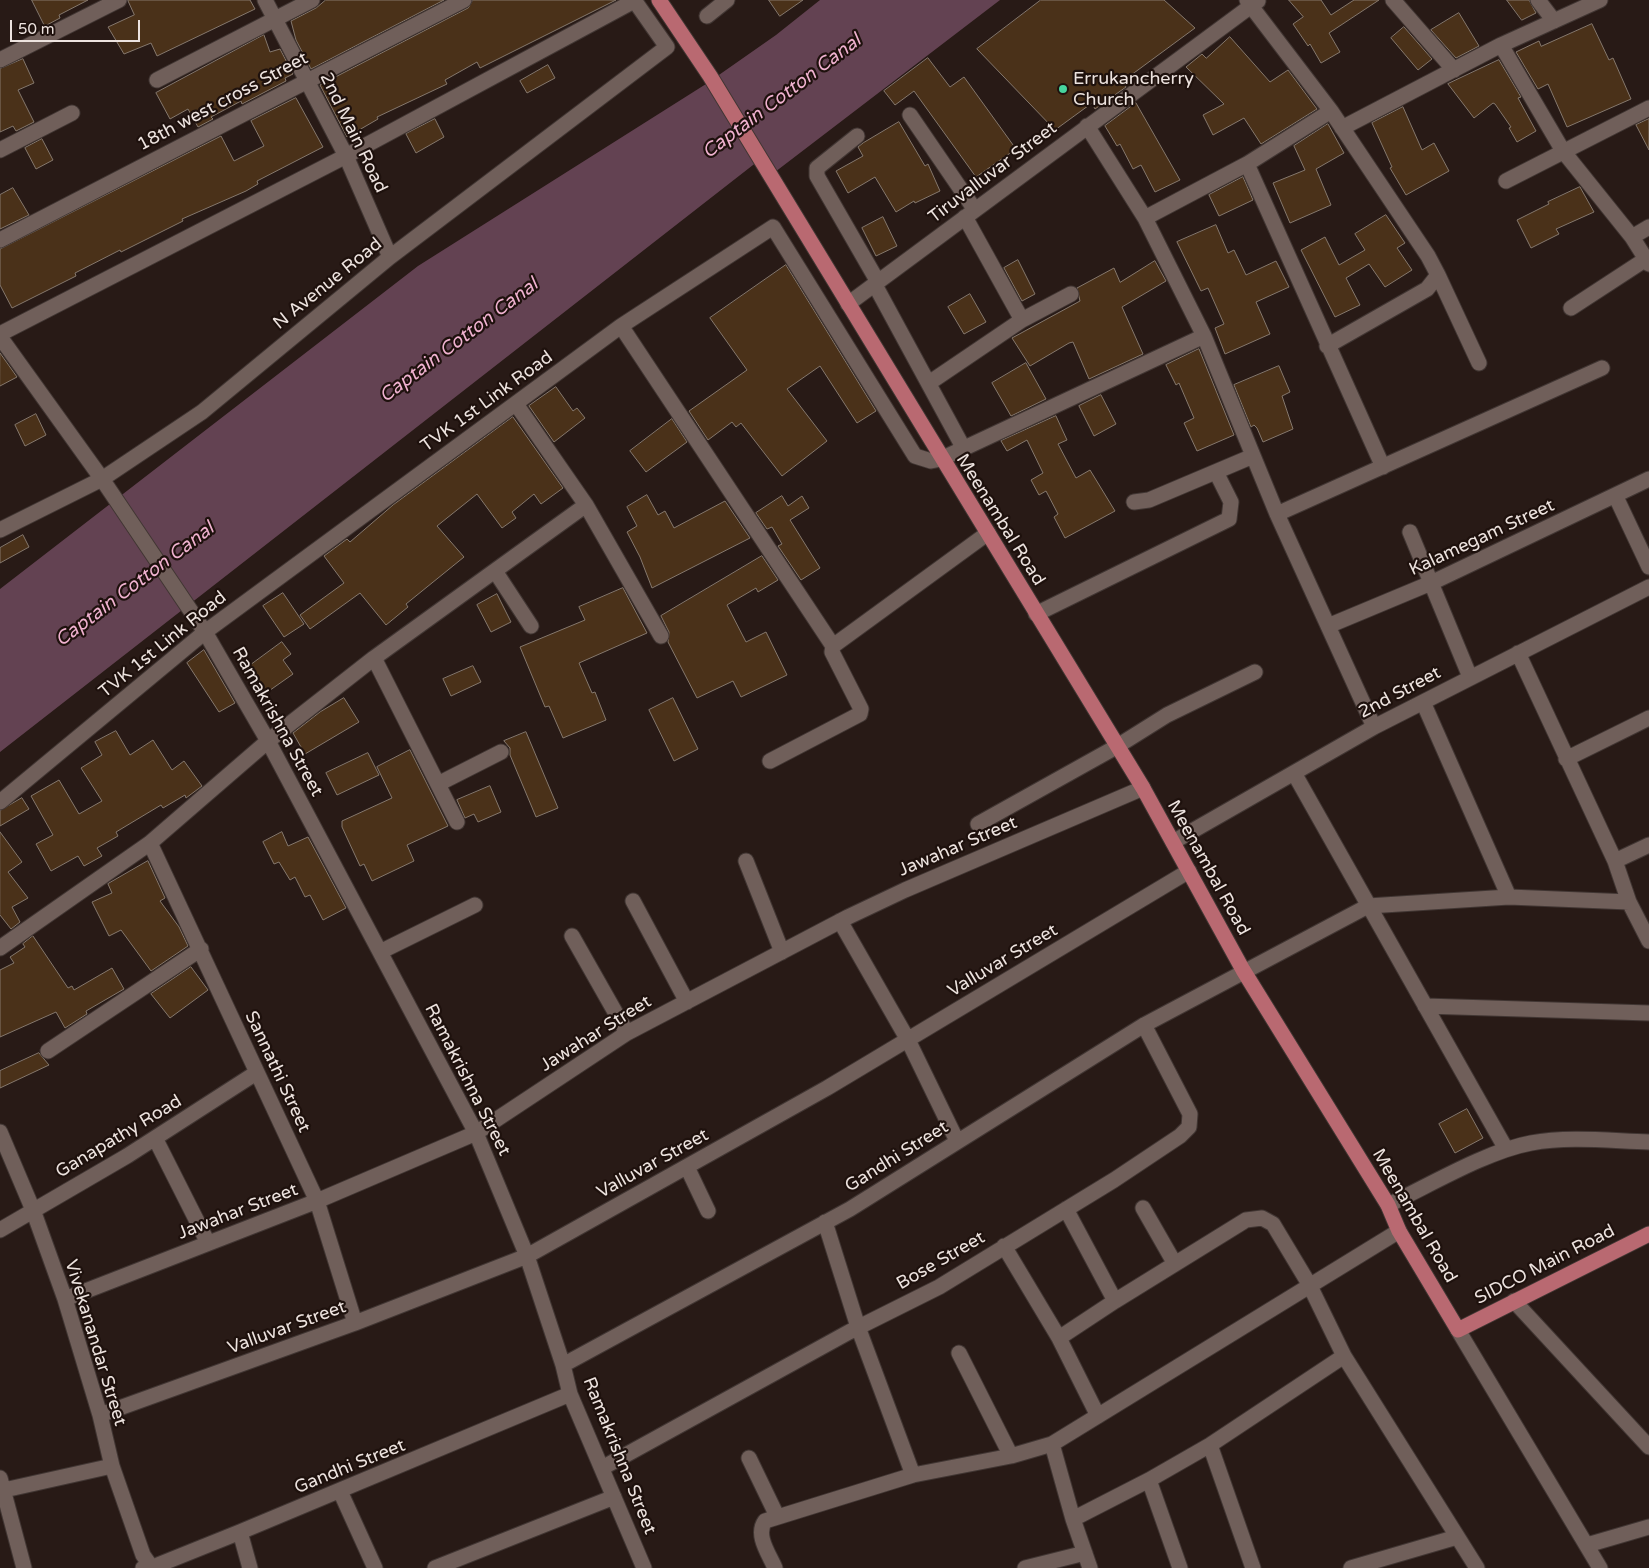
<!DOCTYPE html>
<html>
<head>
<meta charset="utf-8">
<style>
	body { margin:0 }
	#map { position:relative; width:1649px; height:1568px; overflow:hidden; background:#281a16; font-family:"Varela Round",sans-serif }
	canvas { display:block }
	.scale { position:absolute; left:10px; top:20px; width:130px; height:22px; box-sizing:border-box; border:2px solid #ede3df; border-top:0; padding-left:6px; font-size:15px; line-height:18px; white-space:nowrap; color:#ede3df; -webkit-text-stroke:4px #1e110d; paint-order:stroke }
</style>
</head>
<body>
<div id="map">
<canvas width="1649" height="1568"></canvas>
<div class="scale">50 m</div>
</div>
<script>
const ctx = document.querySelector('canvas').getContext('2d');
ctx.lineJoin = 'round';
function fill(path, color) {
  ctx.fillStyle = color;
  ctx.fill(path, 'evenodd');
}
function strokePath(path, color, width, dash) {
  ctx.strokeStyle = color;
  ctx.lineWidth = width;
  ctx.lineCap = dash ? 'butt' : 'round';
  ctx.setLineDash(dash || []);
  ctx.stroke(path);
}
function drawText(font, color, halo, rows, align = 'center') {
  ctx.font = font + ' "Varela Round",sans-serif';
  ctx.lineWidth = 4.5;
  ctx.setLineDash([]);
  ctx.textBaseline = 'middle';
  ctx.strokeStyle = halo;
  ctx.fillStyle = color;
  for (const [text, x, y, turn = 0] of rows) {
    ctx.save();
    ctx.translate(x, y);
    ctx.rotate((+turn || 0) * Math.PI / 180);
    ctx.textAlign = isNaN(turn) ? turn : align;
    if (halo) ctx.strokeText(text, 0, 0);
    ctx.fillText(text, 0, 0);
    ctx.restore();
  }
}
const water = new Path2D(`
	M820 0H1000L775 172 762 158 0 752V589L418 266 706 84 776 35Z`);
const building = new Path2D(`
	M32 0H88L59 15 60 18 45 26Z
	M128 0H250L255 9 157 56 151 43 124 54 108 27 134 15Z
	M326 0H444L311 69 296 40 291 21 316 8Z
	M473 0H616L480 68 477 62 445 80 447 84 377 117 378 119 347 137 320 85 468 8Z
	M769 0H803L780 16Z
	M1041 0H1164L1195 28 1123 81 1126 87 1095 109 1092 103 1055 130 977 49Z
	M1289 0H1321L1331 15 1354 0H1379L1329 33 1340 52 1321 63 1310 44 1308 46 1293 24 1303 17Z
	M1507 0H1529L1536 13 1522 20Z
	M1459 13 1479 46 1456 58 1431 30Z
	M1592 24 1609 60 1613 58 1631 99 1567 127 1548 84 1538 89 1516 52 1539 41 1541 46Z
	M1404 27 1432 59 1418 70 1391 38Z
	M264 35 270 52 280 49 293 74 285 78 286 81 242 104 241 101 211 117 213 119 198 127 188 109 170 119 156 93Z
	M1230 37 1270 82 1288 70 1317 109 1261 144 1244 118 1213 135 1203 115 1224 104 1186 67 1202 54 1206 58Z
	M928 58 950 87 964 77 1016 149 976 177 914 91 895 105 884 91Z
	M23 59 34 83 18 90 34 122 16 131 13 126 0 132V69Z
	M1499 60 1521 97 1518 98 1536 131 1517 142 1509 128 1511 127 1495 104 1493 103 1474 118 1448 84Z
	M548 65 555 78 527 93 520 81Z
	M296 98 323 147 257 181 258 184 246 191 182 219 183 221 121 252 120 250 75 273 76 276 12 308 0 285V249L221 136 234 161 264 146 251 121Z
	M1136 103 1180 180 1155 192 1141 165 1133 169 1120 144 1117 146 1105 126Z
	M1403 107 1422 150 1434 143 1449 171 1406 195 1390 168 1392 167 1372 123Z
	M435 119 444 137 416 153 406 134Z
	M1649 119V150L1636 125Z
	M899 122 925 166 928 164 940 191 915 203 914 201 896 212 875 177 848 193 836 171 863 156 858 147 863 143Z
	M1328 124 1344 153 1316 169 1331 205 1290 223 1273 183 1305 170 1294 146Z
	M42 139 53 160 36 169 25 148Z
	M1243 177 1253 200 1219 216 1209 195Z
	M1580 187 1594 212 1556 229 1559 234 1531 248 1517 220 1549 204 1548 202Z
	M13 188 29 215 0 229V195Z
	M1386 215 1405 243 1397 248 1412 270 1385 287 1369 264 1346 278 1360 305 1335 317 1301 250 1325 237 1339 265 1365 250 1355 234Z
	M883 217 897 246 876 256 862 228Z
	M1216 225 1228 253 1234 250 1246 275 1276 261 1289 287 1256 302 1270 334 1225 354 1215 328 1224 324 1208 288 1201 291 1177 242Z
	M1018 260 1035 294 1022 301 1004 268Z
	M1155 261 1166 281 1122 307 1143 354 1089 379 1073 342 1069 343 1030 366 1012 338 1080 301 1077 288 1114 268 1120 282Z
	M786 265 876 411 857 423 820 366 787 389 827 441 782 476 741 423 736 427 732 422 708 440 689 411 747 370 710 318Z
	M970 294 986 322 964 334 948 307Z
	M1199 349 1234 435 1197 451 1184 423 1194 418 1179 383 1176 385 1166 365Z
	M0 353 17 377 0 386Z
	M1026 363 1046 399 1011 416 992 383Z
	M1279 366 1290 392 1282 396 1293 429 1263 442 1257 428 1254 425 1251 427 1234 385Z
	M556 387 573 411 577 408 585 418 554 442 529 406Z
	M1101 395 1116 424 1094 436 1079 406Z
	M36 414 46 435 25 446 15 425Z
	M1056 416 1067 440 1058 444 1076 478 1090 470 1115 511 1065 538 1054 517 1058 514 1046 491 1039 495 1031 480 1043 473 1027 440 1007 451 1001 441Z
	M513 417 563 488 541 504 534 494 512 512 516 518 502 528 477 494 437 526 464 557 406 604 408 607 386 625 360 593 310 629 300 615 344 583 324 556 347 539 350 542 393 505Z
	M672 419 687 442 646 472 630 451Z
	M647 495 658 515 665 511 674 528 725 501 750 538 652 588 640 557 627 532 637 526 627 507Z
	M782 496 788 506 802 496 809 508 790 520 820 568 801 580 778 546 782 544 772 527 767 529 756 513Z
	M23 535 29 547 0 563V548Z
	M762 556 778 580 758 592 756 588 727 605 746 642 766 632 787 675 741 697 733 681 697 698 668 642 669 632 661 616Z
	M623 588 647 633 579 663 592 693 595 692 606 720 563 738 549 706 545 707 520 647 585 620 579 607Z
	M283 593 304 624 284 637 263 606Z
	M497 594 511 622 491 632 477 605Z
	M282 642 291 654 283 660 293 674 266 693 248 667Z
	M204 650 235 703 219 712 187 663Z
	M473 666 481 682 451 696 443 679Z
	M344 698 359 722 305 754 293 733 320 712Z
	M673 698 698 749 674 761 649 710Z
	M116 731 130 755 153 740 172 770 184 761 202 786 186 798 185 795 163 808 161 805 116 832 118 836 97 848 102 856 84 866 78 856 51 871 36 844 53 835 31 796 59 780 79 814 102 801 81 768 102 755 95 742Z
	M526 732 558 808 536 817 510 755V748L504 741Z
	M410 750 448 826 407 845 414 861 372 881 364 864 360 866 342 827V821L392 798 377 767Z
	M368 753 379 775 337 795 326 773Z
	M490 786 501 812 478 822 474 814 465 818 457 800Z
	M22 798 29 809 0 826V811Z
	M0 832 22 862 8 872 28 898 12 907 20 922 11 929 0 915Z
	M282 832 288 846 308 837 346 908 323 920 310 895 305 897 295 877 290 880 279 862 274 864 263 842Z
	M148 861 165 898 160 901 179 927 188 946 151 971 121 930 109 936 92 902 112 893 108 884Z
	M33 936 68 988 72 986 74 990 112 968 124 989 86 1011 87 1014 65 1028 56 1012 0 1037V970L14 963 10 957 25 947 23 944Z
	M191 967 208 990 170 1018 151 994Z
	M39 1053 49 1065 0 1088V1071Z
	M1467 1109 1483 1138 1455 1153 1439 1124Z`);
const minor = new Path2D(`
	M265 0 346 156 390 257
	M1393 0 1454 70
	M1538 0 1554 21
	M1258 1 1251 6 1331 111 1428 256 1438 275 1427 289 1327 346
	M707 16 727 0
	M1501 45 1563 151 1632 237 1649 264
	M0 60 119 0
	M157 80 312 0
	M910 115 975 210
	M1087 126 1145 218 1204 336 1277 514 1374 727
	M1342 128 1501 45 1600 0
	M857 136 817 168V176L878 282
	M0 150 72 113
	M1247 164 1383 467
	M1506 181 1649 108
	M965 217 1022 320
	M1145 218 1247 164 1331 111
	M1632 237 1649 227
	M0 240 464 0
	M1438 275 1479 363
	M875 285 964 449
	M848 304 1251 6 1247 0
	M1571 308 1646 259
	M621 326 833 646
	M0 334 346 156 634 1
	M0 337 102 479 205 632 268 741 476 1133 527 1256 563 1365 570 1394 644 1568
	M929 383 1022 320 1071 294
	M516 404 586 505 661 636
	M1616 497 1649 567
	M1134 502 1149 500 1253 456
	M1277 514 1602 368
	M0 530 102 479 202 412 390 257 667 47 634 0
	M1410 532 1470 677
	M495 571 531 626
	M1036 614 1229 519 1231 502 1216 472
	M1328 626 1431 583 1649 479
	M1518 653 1615 861 1629 902 1649 941
	M374 658 457 822
	M1423 702 1509 897
	M1566 759 1649 718
	M770 761 860 714 861 709 832 652 833 646 988 533
	M1294 773 1506 1149
	M438 784 501 752
	M0 802 205 632 621 326 773 227 915 456 931 461 941 459 1204 336
	M978 824 1116 747 1167 715 1255 672
	M1173 842 1374 727 1649 587
	M150 843 317 1201 355 1323
	M746 861 782 952
	M1615 861 1649 845
	M633 901 687 1002
	M840 921 908 1040 957 1141
	M572 936 627 1033
	M0 948 150 843 268 741 374 658 586 505
	M380 952 475 905
	M1425 1006 1649 1013
	M48 1051 201 949
	M0 1132 33 1210 65 1299 100 1415 112 1466 143 1555 150 1565
	M155 1138 208 1243
	M687 1167 708 1211
	M1388 1205C1430 1185 1487 1151 1531 1143 1569 1136 1611 1141 1649 1142
	M1143 1208 1175 1264
	M1066 1209 1115 1301
	M825 1222 858 1327 913 1475
	M0 1230 127 1156 256 1073
	M1004 1246 1059 1338 1098 1416
	M65 1299 317 1201 476 1133 627 1033 848 917 905 890 1143 788
	M1514 1301 1649 1447
	M1458 1330 1600 1568
	M1059 1338 1115 1301 1246 1220 1262 1218 1273 1224 1309 1284 1344 1356 1477 1568
	M959 1353 1011 1456
	M563 1365 850 1209 1144 1025 1368 906 1509 897 1629 902
	M100 1415 355 1323 527 1256 827 1088 1189 871
	M1052 1444 1073 1519 1090 1568
	M1210 1445 1253 1568
	M749 1458 777 1516
	M602 1468 849 1332 939 1287 1114 1180 1180 1136 1189 1127 1190 1114 1144 1025
	M0 1478 24 1568
	M1149 1480 1180 1568
	M0 1491 112 1466
	M340 1491 375 1568
	M1073 1519 1149 1480 1210 1445 1344 1356
	M240 1532 250 1568
	M1587 1545 1649 1527
	M143 1568 158 1565 240 1532 570 1394
	M435 1568 614 1497
	M775 1568C769 1554 755 1535 765 1521L913 1475 1011 1456 1052 1444 1399 1231
	M1025 1568 1085 1553
	M1351 1568 1457 1537`);
const major = new Path2D(`
	M659 0 710 76 1143 788 1243 970 1388 1205 1399 1231 1458 1330 1649 1234`);
const markers = [
	[1063,89,5,"#47d49d"]
];
const poiNames = [
	["Errukancherry",1073,79],
	["Church",1073,100]
];
const streetNames = [
	["18th west cross Street",223,102,-28],
	["2nd Main Road",353,133,64],
	["Tiruvalluvar Street",993,173,-37],
	["N Avenue Road",328,284,-39],
	["TVK 1st Link Road",487,402,-36],
	["Meenambal Road",1000,520,58],
	["Kalamegam Street",1482,538,-25],
	["TVK 1st Link Road",163,645,-39],
	["2nd Street",1400,693,-28],
	["Ramakrishna Street",277,722,61],
	["Jawahar Street",958,847,-23],
	["Meenambal Road",1208,868,61],
	["Valluvar Street",1003,961,-31],
	["Jawahar Street",596,1034,-32],
	["Sannathi Street",277,1072,65],
	["Ramakrishna Street",467,1080,63],
	["Ganapathy Road",119,1137,-31],
	["Gandhi Street",897,1157,-32],
	["Valluvar Street",653,1164,-29],
	["Jawahar Street",238,1212,-21],
	["Meenambal Road",1414,1216,60],
	["Bose Street",941,1261,-30],
	["SIDCO Main Road",1545,1265,-27],
	["Valluvar Street",287,1328,-20],
	["Vivekanandar Street",95,1343,73],
	["Ramakrishna Street",619,1456,68],
	["Gandhi Street",350,1467,-22]
];
const waterNames = [
	["Captain Cotton Canal",782,97,-37],
	["Captain Cotton Canal",459,341,-37],
	["Captain Cotton Canal",135,585,-37]
];
fill(water, '#634252');
fill(building, '#4a3119');
strokePath(building, '#85786d', 1);
strokePath(minor, '#413633', 17);
strokePath(major, '#413633', 17);
strokePath(minor, '#705f5a', 15);
strokePath(major, '#b96971', 15);
for (const [x, y, r, color] of markers) {
  const dot = new Path2D();
  dot.arc(x, y, r, 0, 2 * Math.PI);
  ctx.fillStyle = color;
  ctx.fill(dot);
  strokePath(dot, '#1e110d', 2);
}
drawText('18px', '#ede3df', '#1e110d', poiNames, 'left');
drawText('18px', '#ede3df', '#1e110d', streetNames);
drawText('italic 19px', '#f0b2d0', '#1e110d', waterNames);
</script>
</body>
</html>
